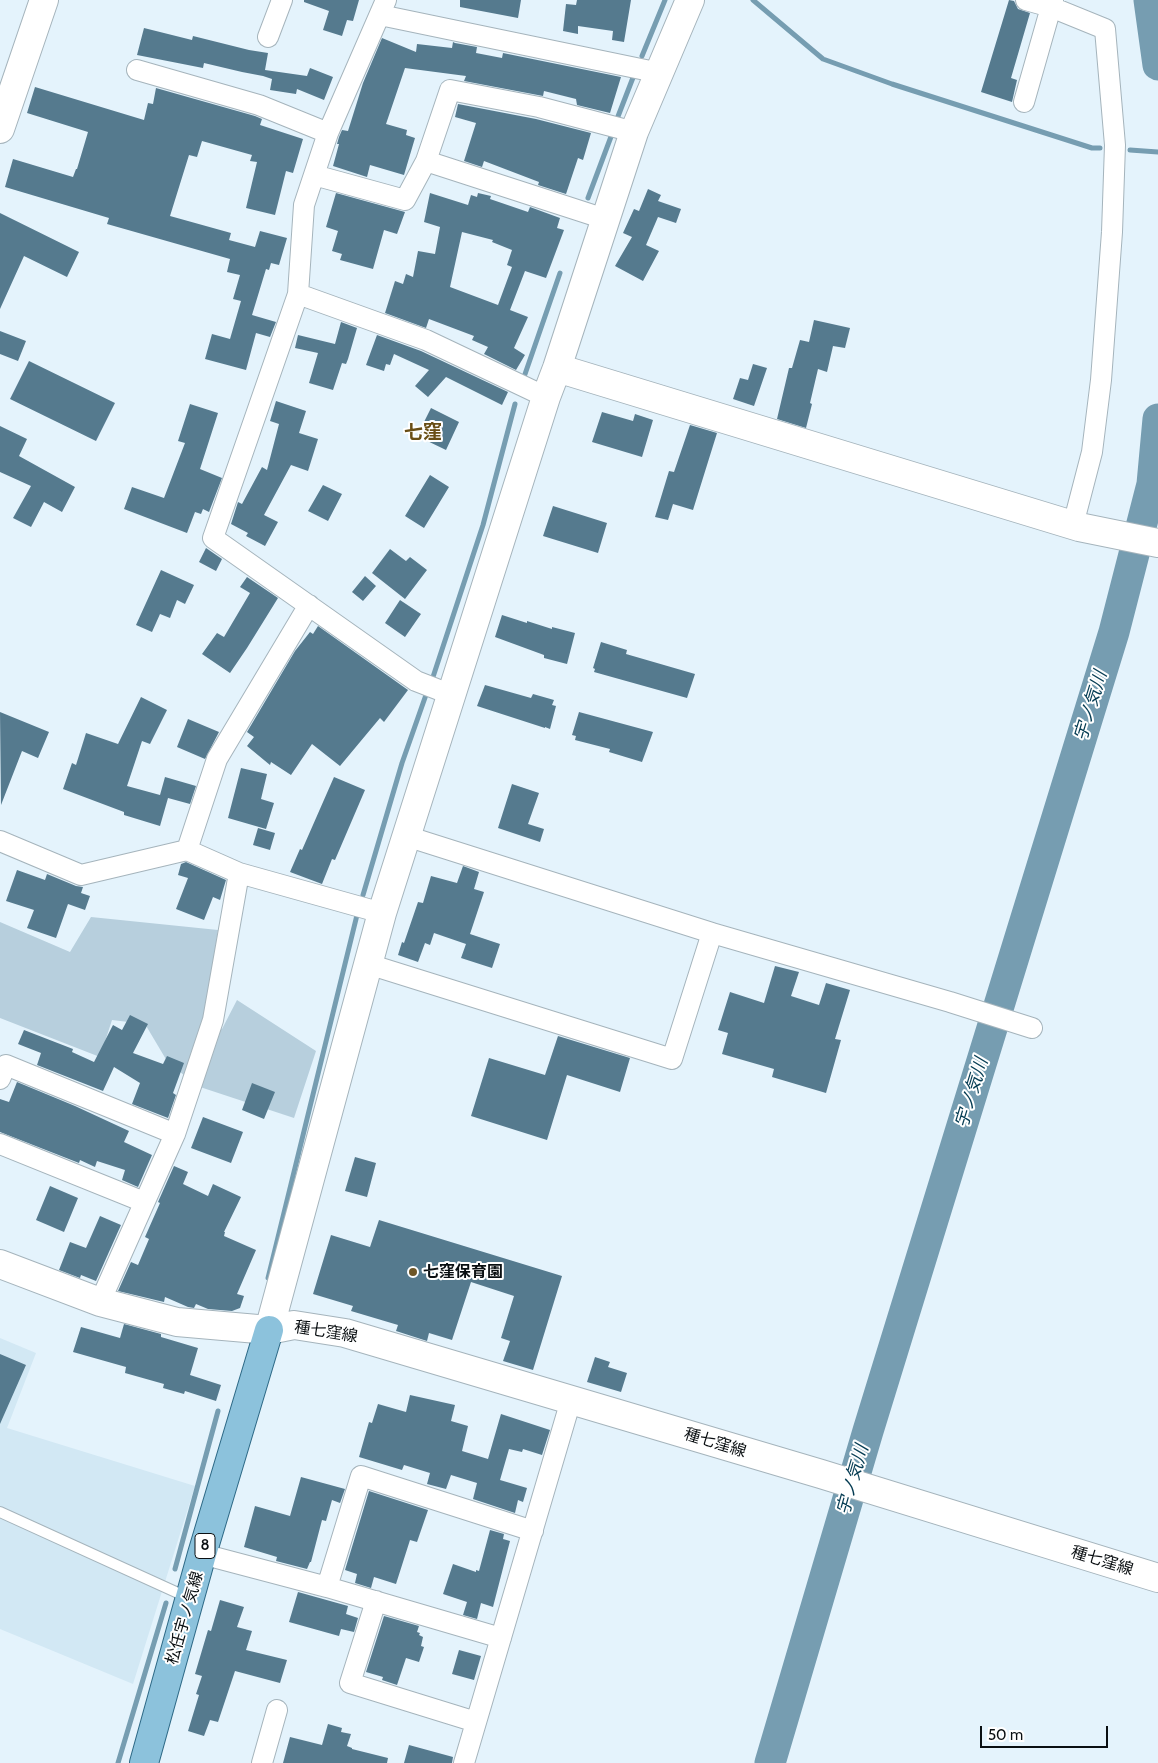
<!DOCTYPE html>
<html>
<head>
<meta charset="utf-8">
<style>
	body { margin:0 }
	#map { position:relative; width:1158px; height:1763px; overflow:hidden; background:#e4f3fc; font-family:Cabin,sans-serif }
	canvas { display:block }
	.scale { position:absolute; left:980px; top:1726px; width:128px; height:22px; box-sizing:border-box; border:2px solid #0a0f12; border-top:0; padding-left:6px; font-size:15px; line-height:18px; white-space:nowrap; color:#0a0f12; -webkit-text-stroke:4px #fff; paint-order:stroke }
</style>
</head>
<body>
<div id="map">
<canvas width="1158" height="1763"></canvas>
<div class="scale">50 m</div>
</div>
<script>
const ctx = document.querySelector('canvas').getContext('2d');
ctx.lineJoin = 'round';
function fill(path, color) {
  ctx.fillStyle = color;
  ctx.fill(path, 'evenodd');
}
function strokePath(path, color, width, dash) {
  ctx.strokeStyle = color;
  ctx.lineWidth = width;
  ctx.lineCap = dash ? 'butt' : 'round';
  ctx.setLineDash(dash || []);
  ctx.stroke(path);
}
function drawText(font, color, halo, rows, align = 'center') {
  ctx.font = font + ' Cabin,"Noto Sans JP",sans-serif';
  ctx.lineWidth = 4;
  ctx.setLineDash([]);
  ctx.textBaseline = 'middle';
  ctx.strokeStyle = halo;
  ctx.fillStyle = color;
  for (const [text, x, y, turn = 0] of rows) {
    ctx.save();
    ctx.translate(x, y);
    ctx.rotate((+turn || 0) * Math.PI / 180);
    ctx.textAlign = isNaN(turn) ? turn : align;
    if (halo) ctx.strokeText(text, 0, 0);
    ctx.fillText(text, 0, 0);
    ctx.restore();
  }
}
const built = new Path2D(`
	M0 1338 36 1353 7 1428 195 1486 133 1684 0 1629Z`);
const green = new Path2D(`
	M91 917 218 930 204 1023 222 1029 237 1000 316 1051 294 1118 197 1086 167 1061 145 1024 112 1020 100 1057 0 1018V922L70 952Z`);
const stream = new Path2D(`
	M753 0 823 59 892 84 1092 148H1100
	M642 56 665 0
	M617 119 634 75
	M1130 150 1158 152
	M588 198 612 134
	M524 377 560 273
	M432 680 483 525 515 404
	M363 895 402 763 427 692
	M268 1278 357 915
	M175 1569 218 1411
	M118 1763 166 1603`);
const river = new Path2D(`
	M1149 0 1158 65
	M770 1763 868 1431 1114 632 1152 484 1158 419`);
const building = new Path2D(`
	M304 0H359L353 21 347 20 342 36 323 30 329 11 304 2Z
	M460 0H521L518 18 460 7Z
	M577 0H631L624 42 612 40 613 31 578 26V34L563 31 566 4 576 5Z
	M1009 0 1014 1 1018 9 1030 13 1011 78 1017 80 1012 102 981 92Z
	M144 28 192 40 193 36 249 50 268 53 265 70 307 76 310 68 333 77 324 100 297 89 296 94 270 90 272 79 263 76 242 72 204 63 203 68 137 55Z
	M382 38 416 52 417 44 452 48 453 42 455 43 477 47 476 53 502 58 503 53 621 77 610 113 577 105 576 99 544 91 543 96 464 81 466 76 405 68 386 124 407 130 406 135 415 138 404 175 370 165 367 177 333 166 339 144H337L339 137 342 130 348 131 363 83Z
	M35 87 144 120 148 103 153 104 156 88 255 116 262 119 260 125 303 139 293 173 286 171 275 215 246 208 257 162 250 161 252 155 202 141 197 157 189 155 170 216 231 233 229 240 255 247 260 231 287 238 279 265 271 263 269 270 266 269 252 315 276 322 270 337 256 333 246 370 205 359 212 334 230 339 241 301 233 299 240 275 227 272 230 259 107 224 109 218 5 187 13 159 73 177 76 169H77L88 132 27 113Z
	M458 104 536 119 591 133 583 160 578 158 566 194 538 185 539 182 484 161 482 167 464 161 476 123 455 117Z
	M648 189 661 195 658 201 681 209 676 223 658 217 646 245 659 251 643 281 615 266 632 237 623 233 634 209 639 211Z
	M336 193 405 212 397 234 384 230 373 269 340 260 342 254 332 251 338 231 326 227Z
	M430 193 468 205 471 195 477 197 478 193 491 196 490 199 528 212 530 207 560 218 557 228 564 230 546 278 525 271 510 310 528 317 514 348 525 355 516 370 484 354 488 347 472 340 474 336 429 319 426 328 385 313 395 281 403 284 406 274 413 277 418 251 435 254 440 227 424 222ZM462 232 493 240 492 242 512 250 507 265 512 267 498 305 450 287Z
	M0 213 79 252 67 277 24 256 0 309Z
	M814 320 850 328 845 348 833 346 827 372 818 369 810 403 812 404 806 428 777 419 789 368H792L800 340 809 342Z
	M341 322 357 328 348 359 346 364 342 363 333 390 309 383 318 353 295 348 298 335 335 344Z
	M0 331 26 341 18 361 0 354Z
	M377 335 421 351 508 392 502 405 446 377 428 397 415 386 429 370 394 354 390 365 386 364 384 371 366 365Z
	M29 361 115 403 96 441 10 399Z
	M753 364 767 368 754 406 733 399 740 378 748 380Z
	M276 401 306 411 299 433 318 439 308 471 291 465 264 515 278 522 265 546 246 536 248 533 231 524 238 502 242 504 262 467 267 470 279 424 270 421Z
	M190 404 218 413 200 469 222 478 209 512 203 509 201 514 195 512 187 533 124 509 132 487 164 498 185 443 178 441Z
	M431 408 459 422 446 450 417 436Z
	M602 412 633 421 635 414 653 420 642 457 592 442Z
	M690 425 717 433 693 510 673 504 668 520 655 517 669 471 674 472Z
	M0 426 27 439 19 456 75 487 62 512 44 502 31 527 13 518 31 486 0 472Z
	M430 475 449 487 424 528 405 516Z
	M323 485 342 494 328 521 308 511Z
	M553 506 607 523 598 553 543 536Z
	M206 548 222 559 216 571 199 562Z
	M390 549 406 561 410 557 427 570 405 599 372 573Z
	M161 570 194 585 185 604 177 600 170 618 160 614 152 632 136 625Z
	M365 576 376 586 363 601 352 592Z
	M247 577 278 598 247 648 230 673 202 654 217 633 224 637 250 593 240 587Z
	M400 600 421 614 405 637 385 623Z
	M502 615 527 623V621L552 629V627L575 633 567 664 544 658V655L495 637Z
	M318 626 408 690 384 722 380 718 340 766 312 744 291 775 271 762 270 765 247 746 254 737 247 732 295 651 310 632 313 634Z
	M601 642 627 650 626 654 695 674 687 698 594 672 595 669 593 668Z
	M485 685 531 698 533 694 554 700 552 705 556 706 550 729 545 727V728L477 706Z
	M141 697 167 710 150 744 142 741 127 786 160 795 165 777 196 786 190 804 168 798 160 826 124 815V812L63 789 72 763 76 765 86 733 118 744Z
	M0 712 49 732 38 758 22 751 1 805Z
	M579 712 653 732 642 762 609 752 610 749 575 740 576 736 572 735Z
	M188 719 219 732 205 759 177 747Z
	M241 768 267 774 261 799 274 803 266 829 228 818Z
	M334 777 365 790 335 860 332 859 322 884 290 872 300 849 302 850Z
	M512 784 539 793 528 824 544 829 540 842 498 828Z
	M258 828 275 833 270 850 253 845Z
	M186 862 226 880 220 900 213 897 204 920 176 909 188 878 178 875 181 864Z
	M463 866 479 872 474 889 484 892 470 934 500 944 492 968 461 958 466 944 434 933 430 945 425 943 418 962 398 955 402 942 404 943 418 902 423 903 431 876 457 883Z
	M17 870 45 880 47 874 76 886 83 887 81 893 90 896 85 910 68 904 56 938 27 928 34 910 6 901Z
	M775 966 799 972 791 996 819 1005 826 983 850 990 835 1039 841 1040 826 1093 772 1077 774 1069 722 1054 728 1033 718 1030 730 992 764 1003Z
	M130 1015 148 1024 133 1053 163 1064 167 1056 184 1063 173 1093 176 1095 168 1118 132 1104 140 1083 114 1067 103 1091 37 1065 41 1053 18 1044 24 1030 73 1049 72 1052 94 1062 113 1025 122 1030Z
	M558 1036 630 1058 620 1092 567 1075 547 1140 471 1116 489 1058 545 1075Z
	M17 1082 75 1106 129 1131 124 1142 152 1155 138 1187 122 1180 125 1170 97 1161 95 1167 80 1160 79 1163 0 1132V1099L9 1102Z
	M252 1083 275 1092 264 1119 242 1110Z
	M203 1117 243 1132 231 1163 191 1148Z
	M355 1157 376 1163 367 1197 345 1191Z
	M174 1166 188 1172 183 1184 208 1196 213 1184 241 1197 224 1232H225L224 1236 256 1250 237 1294 244 1296 240 1308 232 1311 208 1309 196 1304 194 1308 188 1307 165 1297 164 1302 118 1291 131 1262 138 1265 149 1239 145 1237 160 1203 158 1202Z
	M50 1186 78 1198 64 1232 36 1220Z
	M100 1216 121 1225 96 1281 81 1275 80 1278 59 1270 70 1242 86 1248Z
	M379 1220 562 1276 533 1370 503 1361 510 1341 501 1338 514 1296 471 1282 452 1340 429 1333 427 1341 396 1331 398 1325 351 1311 353 1306 313 1294 331 1235 370 1247Z
	M124 1324 161 1334V1337L198 1348 190 1375 221 1385 216 1401 185 1391 184 1394 163 1388 164 1384 125 1373 126 1367 73 1352 81 1327 120 1338Z
	M0 1354 26 1365 0 1424Z
	M595 1357 610 1362 608 1367 627 1373 621 1392 587 1382Z
	M410 1395 455 1405 451 1421 468 1426 462 1451 488 1459 501 1414 550 1430 542 1455 523 1449 522 1452 509 1449 500 1480 527 1488 523 1502 518 1500 515 1513 473 1499 477 1483 451 1475 446 1489 427 1484 430 1473 404 1465 402 1470 359 1457 369 1422 372 1423 378 1404 406 1412Z
	M301 1477 345 1489 340 1503 332 1500 326 1521 322 1520 311 1562H310L307 1569 276 1561 277 1557 244 1547 255 1506 290 1516Z
	M369 1491 428 1510 417 1542 410 1540 396 1584 374 1577 371 1588 355 1583 357 1574 345 1570Z
	M490 1530 504 1534 503 1539 510 1541 493 1607 481 1603 477 1619 463 1615 467 1602 443 1594 453 1564 476 1572V1570L479 1571Z
	M298 1592 348 1606 346 1614 358 1618 354 1632 341 1629 339 1636 289 1622Z
	M220 1600 244 1607 237 1627 252 1631 246 1650 287 1660 280 1683 235 1671 218 1722 210 1720 204 1736 188 1731 199 1695 196 1694 202 1676 195 1674 208 1630 211 1631Z
	M384 1616 419 1626 417 1632 420 1633 419 1635 423 1637 421 1646 424 1647 419 1662 406 1658 397 1685 382 1680 383 1677 366 1672Z
	M459 1650 481 1656 474 1680 452 1674Z
	M328 1724 342 1728 341 1732 351 1734 347 1746 352 1748V1749L388 1758 387 1763H283L290 1737 322 1745Z
	M409 1745 453 1757 452 1763H404Z`);
const lane = new Path2D(`
	M0 1512 189 1598`);
const street = new Path2D(`
	M386 0 328 133 304 205 298 294 213 538 416 681 452 695
	M1026 0 1051 7 1105 29 1115 145 1112 232 1101 380 1092 452 1073 525
	M380 15 660 73
	M268 37 282 0
	M137 70 259 105 328 133
	M1024 102 1053 0
	M426 161 605 219
	M314 175 405 200 426 161 450 90 539 107 634 132
	M298 294 426 340 546 397
	M406 836 712 933 950 1002 1032 1028
	M0 841 81 875 187 850 239 873 382 913
	M187 850 217 759 309 605
	M368 964 672 1059 712 933
	M0 1079 6 1065 175 1134
	M0 1144 144 1202
	M100 1302 175 1134 213 1020 239 873
	M202 1554 327 1587
	M376 1601 350 1683 476 1722
	M501 1638 327 1587 361 1476 533 1531
	M262 1763 277 1710
	M464 1763 571 1400`);
const secondary = new Path2D(`
	M0 129 44 0
	M557 368 1079 527 1158 543
	M0 1264 100 1302 177 1322 269 1330 294 1325 345 1333 821 1474 1158 1578
	M269 1330 382 913 546 397 557 368 634 132 690 0`);
const primary = new Path2D(`
	M144 1763 202 1554 269 1330`);
const markers = [
	[413,1272,5,"#6e5627"]
];
const shields = [
	[205,1546,20]
];
const shieldNames = [
	["8",205,1546]
];
const poiNames = [
	["七窪保育園",423,1272]
];
const streetNames = [
	["種七窪線",326,1332,9],
	["種七窪線",715,1443,17],
	["種七窪線",1102,1561,17],
	["松任宇ノ気線",185,1618,-74]
];
const waterNames = [
	["宇ノ気川",1091,706,-73],
	["宇ノ気川",972,1093,-73],
	["宇ノ気川",853,1480,-74]
];
const quarterNames = [
	["七窪",423,432]
];
fill(built, '#d2e8f4');
fill(green, '#b7cfdd');
strokePath(stream, '#769db1', 5);
strokePath(river, '#769db1', 31);
fill(building, '#557a8e');
strokePath(lane, '#a5b4bc', 12);
strokePath(street, '#a5b4bc', 22);
strokePath(secondary, '#a5b4bc', 30);
strokePath(primary, '#2d6986', 30);
strokePath(lane, '#fff', 10);
strokePath(street, '#fff', 20);
strokePath(secondary, '#fff', 28);
strokePath(primary, '#8cc2dc', 28);
for (const [x, y, r, color] of markers) {
  const dot = new Path2D();
  dot.arc(x, y, r, 0, 2 * Math.PI);
  ctx.fillStyle = color;
  ctx.fill(dot);
  strokePath(dot, '#fff', 2);
}
for (const [x, y, w] of shields) {
  const box = new Path2D();
  box.roundRect(x - w / 2, y - 12.5, w, 25, 4);
  ctx.fillStyle = '#fff';
  ctx.fill(box);
  strokePath(box, '#0a0f12', 1);
}
drawText('bold 15px', '#0a0f12', null, shieldNames);
drawText('bold 16px', '#0a0f12', '#fff', poiNames, 'left');
drawText('16px', '#0a0f12', '#fff', streetNames);
drawText('italic 18px', '#043b52', '#fff', waterNames);
drawText('bold 19px', '#694e15', '#fff', quarterNames);
</script>
</body>
</html>
